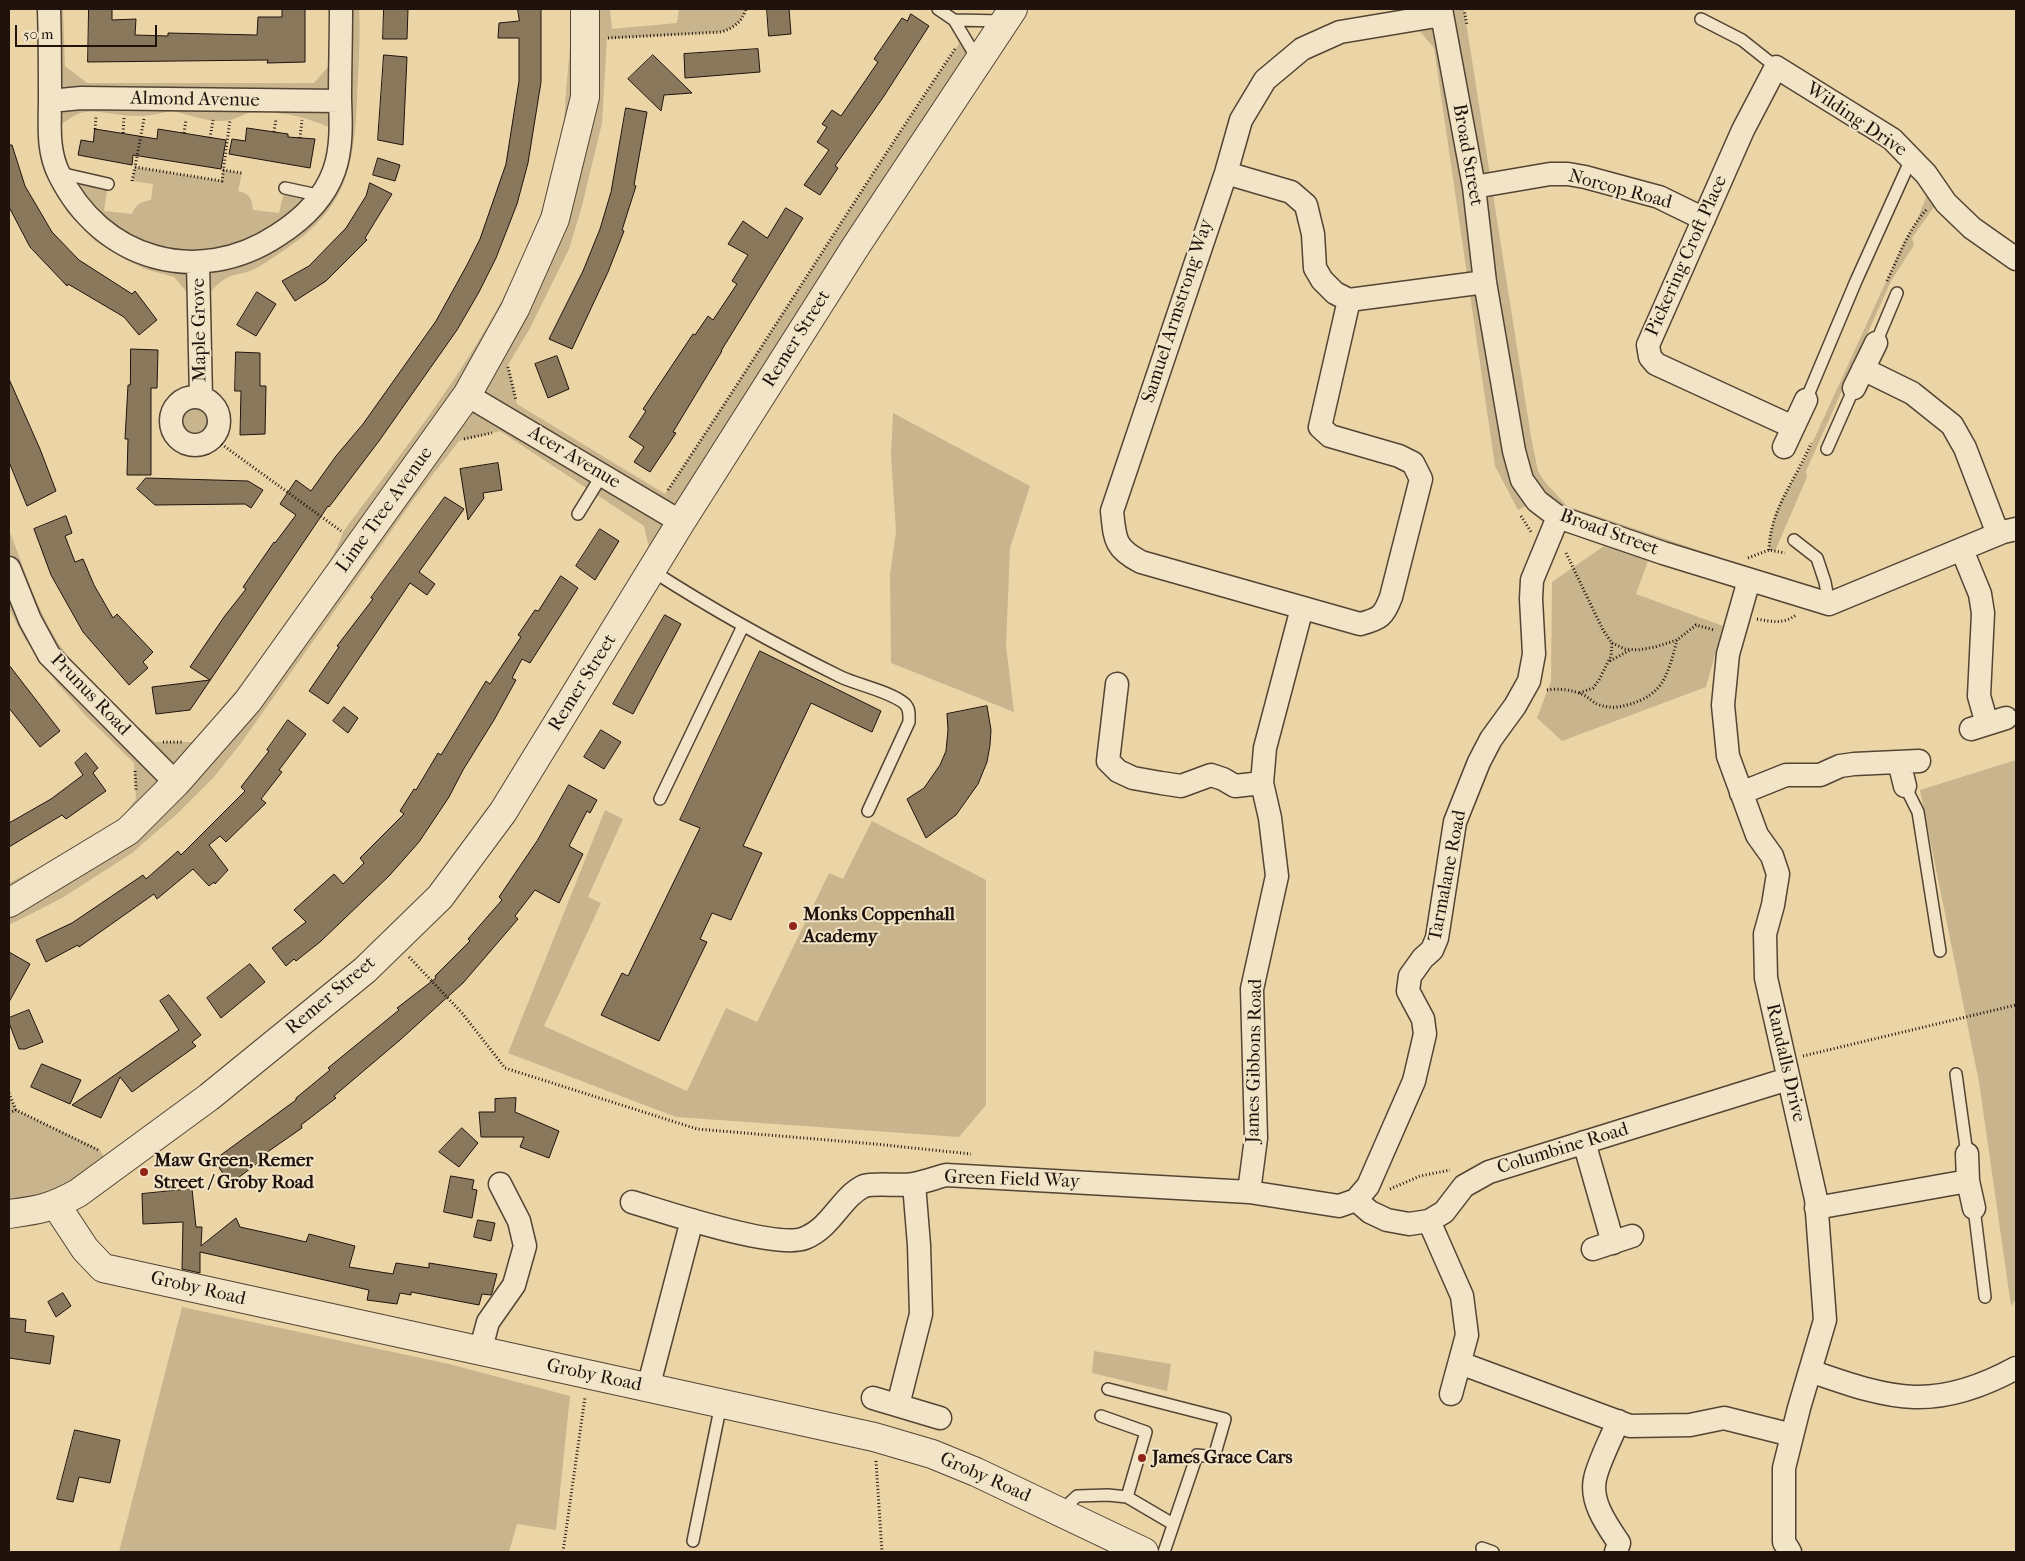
<!DOCTYPE html>
<html>
<head>
<meta charset="utf-8">
<style>
	body { margin:0 }
	#map { position:relative; width:2025px; height:1561px; overflow:hidden; background:#ebd5a7; font-family:"IM FELL French Canon",serif }
	canvas { display:block }
	.frame { position:absolute; inset:0; border:10px solid #20130d; pointer-events:none }
	.scale { position:absolute; left:15px; top:25px; width:142px; height:22px; box-sizing:border-box; border:2px solid #20130d; border-top:0; padding-left:6px; font-size:15px; line-height:18px; white-space:nowrap; color:#20130d; -webkit-text-stroke:4px #f2e4c6; paint-order:stroke }
</style>
</head>
<body>
<div id="map">
<canvas width="2025" height="1561"></canvas>
<div class="frame"></div>
<div class="scale">50 m</div>
</div>
<script>
const ctx = document.querySelector('canvas').getContext('2d');
ctx.lineJoin = 'round';
function fill(path, color) {
  ctx.fillStyle = color;
  ctx.fill(path, 'evenodd');
}
function strokePath(path, color, width, dash) {
  ctx.strokeStyle = color;
  ctx.lineWidth = width;
  ctx.lineCap = dash ? 'butt' : 'round';
  ctx.setLineDash(dash || []);
  ctx.stroke(path);
}
function drawText(font, color, halo, rows, align = 'center') {
  ctx.font = font + ' "IM FELL French Canon",serif';
  ctx.lineWidth = 4;
  ctx.setLineDash([]);
  ctx.textBaseline = 'middle';
  ctx.strokeStyle = halo;
  ctx.fillStyle = color;
  for (const [text, x, y, turn = 0] of rows) {
    ctx.save();
    ctx.translate(x, y);
    ctx.rotate((+turn || 0) * Math.PI / 180);
    ctx.textAlign = isNaN(turn) ? turn : align;
    if (halo) ctx.strokeText(text, 0, 0);
    ctx.fillText(text, 0, 0);
    ctx.restore();
  }
}
const green = new Path2D(`
	M38 9H63L65 66 87 83H314L329 66 331 9H359C361 39 358 69 357 100 354 170 345 210 283 251 272 258 262 266 250 271 242 274 232 274 225 279 214 286 207 296 199 306L174 277 145 269 124 259 95 241 67 212 51 183 41 156ZM173 111C190 115 213 124 230 120 236 119 242 115 248 113 271 108 310 118 331 128L322 195 285 188 279 213 253 210C252 198 250 194 238 191L242 173 223 170 221 181 135 167 132 181 153 184 151 200C140 202 136 204 132 214L104 211 109 178 58 172 50 137C85 96 97 117 142 116 152 116 163 112 173 111Z
	M570 9H610L612 29 677 23 679 9H746C742 22 734 28 721 32L607 39 602 123 582 206 569 249 529 330 508 365 517 404 665 494C766 342 862 187 964 36L978 60 650 552 644 526 500 431 459 441 416 496 241 743 214 777 177 814 132 853 62 898 9 925V883L65 854 120 821 136 799 134 763 85 715 57 683 25 639 9 609V530C23 565 35 604 54 636 79 678 120 710 155 742H192C229 704 258 661 288 619 308 592 333 564 343 532 432 412 531 292 561 141 565 122 565 101 567 81 569 57 572 33 570 9Z
	M1415 9H1464L1531 437 1538 471 1545 482 1567 506 1716 556 1738 565 1537 501 1518 510 1495 466 1434 48 1410 20Z
	M1932 183 1941 197 1912 238 1914 245 1891 281 1806 471 1807 477 1775 551 1769 550 1770 535 1773 520 1781 500 1805 459 1904 242 1916 222Z
	M173 421a23 23 0 1 1 46 0a23 23 0 1 1-46 0Z
	M893 413 1030 486 1010 548 1006 646 1014 712 891 663 890 574 896 532 891 455Z
	M1604 546 1648 561 1636 594 1723 626 1706 687 1562 741 1537 718 1551 681 1552 582Z
	M2016 760V1299L2011 1306 1979 1082 1920 790Z
	M605 810 623 819 588 897 601 903 544 1026 687 1091 726 1008 757 1022 829 873 843 879 872 821 986 880V1105L959 1137 676 1117 508 1053Z
	M9 1093 16 1110 99 1149 112 1168 9 1214Z
	M182 1307 449 1364 570 1396 556 1530 517 1524 509 1552H119Z
	M1094 1351 1171 1364 1167 1391 1092 1373Z`);
const building = new Path2D(`
	M89 9H112V20L136 19 135 35 168 36V33L257 35 258 17H282V9H305V62L267 63 268 60 88 62Z
	M384 9H408L407 39H383Z
	M518 9H541V82L528 163 517 204 496 258 479 292 457 330 379 441 329 507 328 506 190 710 156 714 152 687 210 680 190 667 224 617 246 589 243 587 274 542 275 543 296 515 280 504 296 480 311 491 336 456 363 424 436 321 467 265 480 239 506 164 519 81V38H498L499 23 519 21Z
	M767 9H789L791 34 769 36Z
	M911 14 929 26 884 96 835 166 838 168 820 195 804 185 829 150 817 142 827 127 822 124 832 110 841 116 878 62 874 59 902 18 907 21Z
	M758 49 760 72 685 78 684 54Z
	M384 55 407 57 403 145 378 140Z
	M653 55 692 93 664 95 661 111 628 79Z
	M626 108 647 112 634 185 636 186 622 230 624 231 608 272 572 349 549 339 583 271 600 229 611 192Z
	M247 128 288 134V137L315 139 310 168 229 154 232 139 245 141Z
	M95 129 157 139 158 129 226 140 221 169 133 155 132 165 78 155 81 140 93 142Z
	M9 145H12L25 186 52 232 79 260 132 294 135 291 157 320 139 335 124 317 68 284 67 286 30 247 9 207Z
	M378 158 400 165 395 181 373 175Z
	M370 183 392 194 365 238 367 240 326 281 295 301 282 281 309 266 346 228 366 196Z
	M786 208 803 218 721 351H722L673 432 676 433 650 472 634 462 644 447 629 437 646 411 643 409 693 334 695 335 708 316 713 320 737 284 732 281 748 255 728 244 743 221 767 238Z
	M257 292 276 304 256 336 237 325Z
	M131 349 158 350 157 388H151V475H127L128 439H125L128 385H130Z
	M236 352 260 353V386H266L265 434 240 435 241 391H235Z
	M557 356 569 389 548 398 535 364Z
	M9 379 40 449 56 491 27 506 9 462Z
	M498 463 502 490 483 493 484 498 468 520 460 469Z
	M146 478 248 481 263 490 251 508 245 504 155 505 137 489Z
	M445 497 464 509 419 572 435 584 427 595 410 583 328 704 309 691 339 647 337 646 373 599 371 598Z
	M66 516 72 533 65 536 75 562 83 559 94 585 113 618 117 614 153 652 143 662 148 668 129 685 83 632 51 575 34 529Z
	M600 529 619 541 595 580 576 566Z
	M561 576 578 588 530 663 522 659 512 678 516 680 494 720 463 770 449 797 419 842 389 876 320 942 296 961 294 959 286 966 272 948 306 922 294 910 334 874 343 884 364 863 360 858 404 814 400 811 414 789 416 790 438 753 441 755 486 681 490 684 521 637 518 635 535 610 538 611Z
	M665 615 681 624 633 714 613 704Z
	M760 651 881 711 872 732 811 703 743 846 762 853 731 920 712 913 700 939 707 942 659 1041 601 1015 622 973 628 976 700 828 680 820Z
	M9 665 60 731 40 747 9 708Z
	M987 706 991 730 990 745 987 762 978 784 956 815 926 838 907 799 924 788 940 765 946 751 948 730 947 714Z
	M344 707 358 718 348 733 333 721Z
	M288 720 306 734 279 770 282 772 261 799 266 803 226 842 220 836 209 845 228 870 215 884 214 882 209 886 193 869 157 899 154 894 79 947 78 945 46 962 36 940 72 923 143 875 146 879 178 851 181 855 245 791 241 787 269 751 267 750Z
	M601 730 621 742 604 769 584 757Z
	M86 753 98 768 93 773 106 791 66 819 62 815 9 847V823L51 799 83 775 75 763Z
	M569 785 597 800 590 813 587 811 569 846 583 854 559 903 535 890 515 916 518 919 463 983 400 1040 334 1096 336 1098 301 1125 302 1128 266 1153 267 1156 230 1184 214 1160 296 1100V1098L330 1070 328 1068 399 1010 397 1008 436 978 435 976 470 941 468 939 502 900 499 897 537 841Z
	M9 952 30 964 9 1002Z
	M250 964 265 982 221 1018 207 998Z
	M169 995 201 1035 192 1042 196 1046 132 1092 120 1077 101 1118 72 1105 179 1030 160 1001Z
	M29 1010 43 1042 25 1049H19L9 1023V1018Z
	M42 1064 81 1080 70 1104 31 1087Z
	M516 1098 515 1112 559 1131 549 1158 520 1147 524 1137H481L479 1112H495V1099Z
	M462 1128 478 1143 459 1167 439 1152Z
	M451 1176 474 1180 472 1189 477 1190 472 1218 444 1212Z
	M192 1189 196 1227H202L201 1246 236 1218 240 1227 276 1235 306 1242 309 1234 355 1246 349 1267 393 1274 396 1263 429 1268V1263L497 1274 492 1293 491 1295 482 1294 479 1305 411 1292V1295L400 1293 397 1304 367 1300 369 1290 200 1252V1273L182 1269 183 1222 143 1224 142 1194Z
	M478 1220 495 1223 491 1241 474 1237Z
	M63 1293 71 1306 56 1317 48 1302Z
	M9 1318 26 1320 25 1332 54 1336 50 1364 9 1358Z
	M75 1430 120 1440 110 1483 79 1477 73 1502 57 1499Z`);
const path = new Path2D(`
	M1464 9 1467 25
	M608 38 721 32C734 28 742 22 746 9
	M144 119 135 167 222 181 230 120
	M95 129 96 117
	M274 132 276 119
	M123 133 124 118
	M184 133 186 120
	M210 138 213 120
	M300 138 302 120
	M223 170 242 173
	M132 181 135 167
	M1887 281C1899 256 1908 230 1927 209
	M508 367 516 400
	M213 438 341 531
	M464 439 492 433
	M668 490C765 344 857 195 955 49
	M1521 516 1531 532
	M1769 550C1770 509 1796 480 1811 443
	M1566 553 1603 630 1612 643 1611 656 1599 680 1593 688 1579 693
	M1748 558 1769 550 1785 553
	M1757 619C1772 622 1784 624 1796 615
	M1612 643 1625 649 1638 650 1655 647 1677 640 1696 625 1714 630
	M1610 661 1630 650
	M1547 690C1559 688 1573 690 1584 695 1589 698 1593 702 1597 704 1607 708 1617 708 1627 705 1665 695 1668 673 1677 640
	M163 742H182
	M135 771 136 790
	M409 957 462 1013 505 1068 697 1129 875 1144 971 1154
	M1803 1056 2016 1005
	M9 1093 16 1110 100 1151
	M9 1113 16 1110
	M1390 1189 1420 1176 1450 1170
	M876 1461 882 1552
	M563 1552 585 1397`);
const service = new Path2D(`
	M938 9 954 20
	M1701 19 1742 40 1776 67
	M978 60 954 20 1003 21
	M60 173 108 184
	M285 188 322 196
	M1876 343 1897 293
	M1806 400 1856 281 1912 157
	M1827 449 1854 388
	M578 514 602 475
	M1794 540 1817 558 1825 582 1829 604
	M651 570C713 610 776 645 841 677 858 685 892 692 905 704 910 709 909 715 909 722L868 811
	M1905 786 1918 812 1940 951
	M660 799 743 626
	M1956 1074 1967 1154
	M1974 1208 1985 1297
	M1108 1389 1225 1419 1214 1457 1197 1455 1164 1552
	M1101 1416 1146 1432 1127 1497
	M1061 1511 1077 1496 1108 1495 1127 1497 1173 1524
	M693 1541 721 1404
	M1482 1548 1493 1552`);
const minor = new Path2D(`
	M49 9C50 39 50 69 50 100 50 125 47 150 59 174 101 260 198 288 278 235 303 219 324 199 334 171 342 149 341 123 340 100 340 69 341 39 341 9
	M1441 9 1474 187 1485 282 1514 451 1522 480 1537 501 1558 517 1663 553 1829 604 2003 532 2016 529
	M50 101 81 98 340 101
	M1226 173 1291 192 1306 205 1313 234 1315 268 1322 280 1335 293 1349 300 1320 427 1330 436 1399 456 1413 463 1421 479 1391 597C1384 616 1380 619 1360 624L1141 562C1114 548 1115 539 1112 511L1226 173 1241 120 1265 80 1302 49 1340 32 1442 15
	M1474 187 1550 174H1568L1585 177 1659 197 1704 219
	M198 263 201 398
	M1349 300 1485 282
	M1863 369 1912 393 1952 425 1965 448 1998 534
	M1854 388 1876 343
	M467 395 681 522
	M171 421a24 24 0 1 1 48 0a24 24 0 1 1-48 0Z
	M1793 427 1656 364 1650 357 1648 345 1743 130 1776 67 1892 139 1926 174 1946 203 1972 228 2016 259
	M1784 447 1806 400
	M1962 550 1980 594 1983 613 1979 696 1987 724
	M9 568 30 620 49 655 176 783
	M1749 580 1728 654 1723 705 1728 756 1757 835 1772 856 1778 874 1773 905 1765 934 1766 978 1816 1199 1825 1320 1799 1408 1784 1468V1542L1790 1552
	M1117 684 1108 761 1118 771 1133 778 1161 783 1181 786 1211 775 1223 779 1235 786 1262 783
	M1971 729 2006 718
	M1899 762 1905 786
	M1741 793 1786 775H1820L1840 766 1854 764 1919 761
	M1584 1142 1613 1243
	M1967 1154 1968 1181 1974 1208
	M1249 1192 1256 1138 1252 989 1277 876 1270 818 1262 783 1265 748 1302 608
	M1356 1200 1368 1186 1414 1081 1425 1034 1423 1019 1408 991 1410 976 1423 958 1432 950 1437 938 1455 822 1479 762 1491 739 1515 706 1529 681 1534 654 1531 599 1532 580 1558 517
	M1356 1200 1370 1212 1387 1220 1409 1224 1429 1221 1444 1212 1464 1186 1489 1172 1788 1079
	M632 1202C665 1212 777 1250 805 1238 832 1227 841 1197 864 1186 872 1183 902 1186 913 1184 924 1182 935 1178 946 1175L1249 1192 1339 1206 1356 1200
	M1816 1208 1968 1181
	M1429 1221 1462 1296 1467 1335 1451 1394
	M1593 1249 1632 1236
	M480 1352 488 1322 514 1285 525 1246 519 1221 500 1184
	M1460 1363 1630 1426 1690 1425 1724 1418 1792 1435
	M1810 1371C1843 1382 1879 1396 1914 1397 1950 1398 1985 1385 2016 1368
	M648 1388 692 1220
	M873 1398 940 1418
	M898 1405 921 1314 919 1245 914 1184
	M1616 1552 1619 1543C1607 1525 1590 1502 1595 1479 1598 1463 1612 1437 1618 1421`);
const tertiary = new Path2D(`
	M9 903 128 831 176 783 248 701 467 395 515 309 555 219 585 97V9
	M56 1205 85 1249 103 1268 874 1437 932 1454 976 1472 1144 1552
	M9 1214C39 1210 51 1208 78 1193L209 1097 365 970 440 897 503 812 681 522 856 246 1013 9`);
const markers = [
	[793,926,5,"#8f2418"],
	[144,1172,5,"#8f2418"],
	[1142,1458,5,"#8f2418"]
];
const streetNames = [
	["Almond Avenue",195,100,1],
	["Wilding Drive",1856,120,34],
	["Broad Street",1467,155,80],
	["Norcop Road",1620,190,15],
	["Pickering Croft Place",1687,256,-66],
	["Samuel Armstrong Way",1178,311,-72],
	["Maple Grove",200,330,-91],
	["Remer Street",797,339,-58],
	["Acer Avenue",574,458,31],
	["Lime Tree Avenue",385,510,-54],
	["Broad Street",1609,533,20],
	["Remer Street",583,683,-58],
	["Prunus Road",90,695,46],
	["Tarmalane Road",1448,876,-79],
	["Remer Street",331,996,-40],
	["James Gibbons Road",1255,1061,-89],
	["Randalls Drive",1785,1063,77],
	["Columbine Road",1563,1149,-17],
	["Green Field Way",1012,1180,2],
	["Groby Road",198,1289,13],
	["Groby Road",594,1376,12],
	["Groby Road",985,1478,24]
];
const poiNames = [
	["Monks Coppenhall",803,915],
	["Academy",803,937],
	["Maw Green, Remer",154,1161],
	["Street / Groby Road",154,1183],
	["James Grace Cars",1152,1458]
];
fill(green, '#c8b48d');
fill(building, '#8a785d');
strokePath(building, '#20130d', 1);
strokePath(service, '#534434', 14);
strokePath(minor, '#534434', 25);
strokePath(tertiary, '#534434', 30);
strokePath(path, '#20130d', 3, [1, 2.5]);
strokePath(service, '#f2e4c6', 11);
strokePath(minor, '#f2e4c6', 22);
strokePath(tertiary, '#f2e4c6', 28);
for (const [x, y, r, color] of markers) {
  const dot = new Path2D();
  dot.arc(x, y, r, 0, 2 * Math.PI);
  ctx.fillStyle = color;
  ctx.fill(dot);
  strokePath(dot, '#f2e4c6', 2);
}
drawText('19px', '#20130d', '#f2e4c6', streetNames);
drawText('bold 19px', '#20130d', '#f2e4c6', poiNames, 'left');
</script>
</body>
</html>
